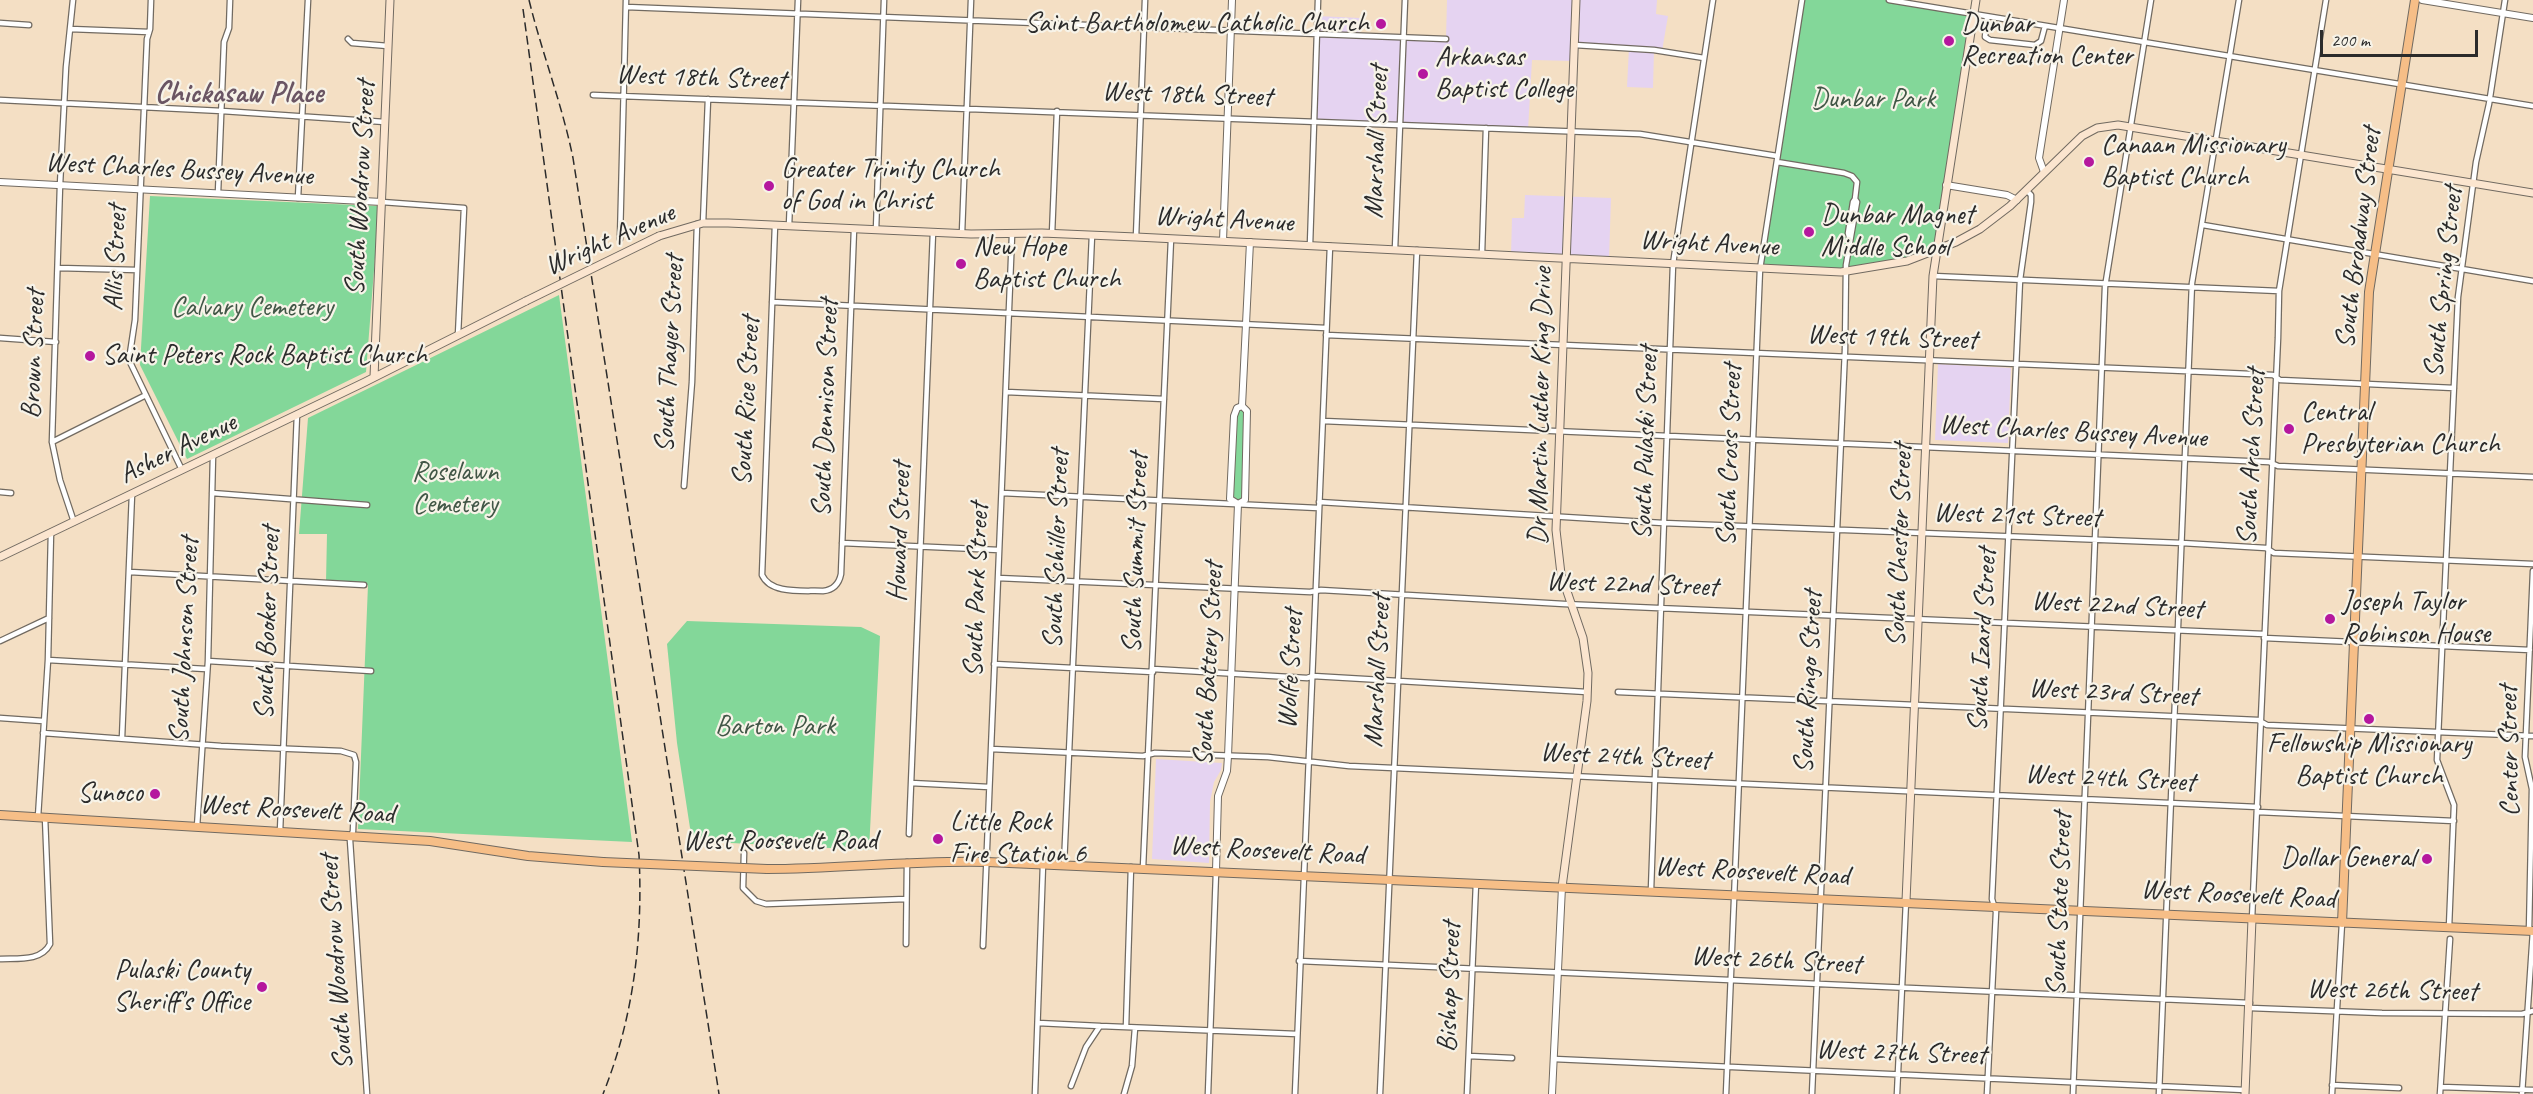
<!DOCTYPE html>
<html>
<head>
<meta charset="utf-8">
<style>
	body { margin:0 }
	#map { position:relative; width:2533px; height:1094px; overflow:hidden; background:#f4dfc4; font-family:Caveat,sans-serif }
	canvas { display:block }
	.scale { position:absolute; left:2320px; top:30px; width:158px; height:27px; box-sizing:border-box; border:3px solid #2b2b2b; border-top:0; padding-left:8px; font-size:18px; line-height:21px; white-space:nowrap; color:#2b2b2b; -webkit-text-stroke:4px #f7f3e8; paint-order:stroke }
</style>
</head>
<body>
<div id="map">
<canvas width="2533" height="1094"></canvas>
<div class="scale">200 m</div>
</div>
<script>
const ctx = document.querySelector('canvas').getContext('2d');
ctx.lineJoin = 'round';
function fill(path, color) {
  ctx.fillStyle = color;
  ctx.fill(path, 'evenodd');
}
function strokePath(path, color, width, dash) {
  ctx.strokeStyle = color;
  ctx.lineWidth = width;
  ctx.lineCap = dash ? 'butt' : 'round';
  ctx.setLineDash(dash || []);
  ctx.stroke(path);
}
function drawText(font, color, halo, rows, align = 'center') {
  ctx.font = font + ' Caveat,sans-serif';
  ctx.lineWidth = 4.5;
  ctx.setLineDash([]);
  ctx.textBaseline = 'middle';
  ctx.strokeStyle = halo;
  ctx.fillStyle = color;
  for (const [text, x, y, turn = 0] of rows) {
    ctx.save();
    ctx.translate(x, y);
    ctx.rotate((+turn || 0) * Math.PI / 180);
    ctx.textAlign = isNaN(turn) ? turn : align;
    if (halo) ctx.strokeText(text, 0, 0);
    ctx.fillText(text, 0, 0);
    ctx.restore();
  }
}
const built = new Path2D(`
	M1447 0H1657L1656 14 1668 16 1662 51 1654 50 1653 88 1627 87 1629 48 1575 45 1574 61 1532 60 1528 130 1313 120 1317 16 1360 18V34L1446 38Z
	M1525 195 1611 198 1609 259 1511 255 1512 218H1524Z
	M1938 364 2011 368 2008 443 1935 440Z
	M1156 759 1222 763 1221 770 1214 782 1210 802 1209 863 1152 859Z`);
const green = new Path2D(`
	M1802 0H1887L1974 14 1935 252 1845 271 1760 269Z
	M150 196 379 206 366 372 187 459 140 365Z
	M559 295 632 842 358 829 368 585 326 582 327 534H299L308 418Z
	M1240 409 1246 413 1242 494 1241 499H1237L1233 496 1237 413Z
	M687 621 861 627 880 636 869 850 692 841 677 743 667 644Z`);
const minor = new Path2D(`
	M73 0 66 67 60 185 52 442 60 480 74 522
	M151 0 150 29 147 39 135 320 129 360 182 470
	M1889 0 2533 106
	M626 7 1446 39
	M1987 17 1985 37 1990 40 2035 45 2041 41 2045 26
	M0 23 29 25
	M70 29 149 32
	M348 39 352 43 388 46
	M1575 45 1654 50 1704 58
	M593 95 1640 134 1777 156
	M0 100 222 111 385 122
	M1777 162 1844 173 1852 176 1857 182 1855 199 1857 202 1846 265 1845 350 1812 1094
	M218 193 224 42 229 28 230 0
	M298 198 308 0
	M382 202 464 208 458 335
	M703 223 708 99
	M775 225 762 575C771 595 804 590 823 591 833 590 839 584 841 574L854 229
	M2203 225 2533 281
	M789 226 798 0
	M876 230 884 0
	M962 233 971 0
	M1052 234 1057 111
	M1136 237 1145 0
	M1849 237 1848 233 1853 202 1855 199
	M620 239 626 0
	M1310 245 1318 0
	M1395 249 1405 0
	M1482 253 1486 128
	M58 268 137 270
	M1933 276 2279 291
	M772 302 1326 328
	M1326 335 2184 371 2273 375 2280 380 2454 388
	M0 338 56 342
	M1006 392 1164 399
	M1323 421 2269 462 2278 466 2533 477
	M52 442 146 395
	M684 486 692 382 697 224
	M0 492 11 493
	M212 493 367 505
	M1002 493 1318 508
	M1319 502 1663 523 2182 543 2266 548 2274 553 2533 564
	M842 543 999 550
	M130 572 364 585
	M998 578 1310 592 1321 590 1564 604 2264 634
	M2264 638 2530 650
	M0 641 49 618
	M48 660 206 669
	M208 661 371 671
	M994 664 1153 672
	M1153 669 1307 678 1313 676 1587 692
	M1618 692 2168 716 2258 720 2267 725 2292 726 2533 736
	M0 718 43 721
	M43 733 221 746 341 751 354 755 356 762 353 831 350 840 367 1094
	M122 738 132 494
	M991 749 1143 756 1155 753 1268 757 1349 766 2258 807
	M911 783 989 787
	M2258 812 2454 821
	M38 817 48 660 51 532
	M197 827 208 661 213 455
	M280 832 297 414
	M909 834 933 232
	M744 853 743 888 756 901 766 904 906 899
	M1064 865 1092 235
	M1143 868 1171 239
	M1651 890 1673 264 1713 0
	M2252 919 2278 338 2279 291 2326 0
	M2449 927 2454 805 2437 760 2458 297 2476 162 2489 104 2505 0
	M2529 931 2532 789 2525 757 2533 571
	M906 944 907 862
	M983 946 1012 235
	M0 959C17 958 41 962 50 944L45 817
	M1299 961 2250 1003
	M2250 1008 2382 1013 2522 1014 2533 1011
	M1038 1023 1100 1026
	M1126 1027 1131 867
	M1469 1056 1512 1058
	M1554 1059 2245 1090
	M2332 1085 2399 1088
	M1071 1086 1086 1047 1100 1026 1297 1034
	M2441 1087 2533 1090
	M1035 1094 1043 864
	M1124 1094 1132 1066 1135 1028
	M1208 1094 1216 872
	M1295 1094 1330 246
	M1380 1094 1417 250
	M1467 1094 1476 883
	M1726 1094 1760 269 1802 0
	M1897 1094 1906 901
	M1987 1094 1996 912 1992 899 2020 280 2031 202V195L2026 190
	M2073 1094 2105 287 2151 0
	M2159 1094 2192 283 2239 0
	M2332 1094 2342 923
	M2440 1094 2450 939
	M2522 1094 2533 931`);
const tertiary = new Path2D(`
	M2422 0 2533 18
	M2044 172 2039 158 2064 0
	M0 182 382 202
	M1946 185 2007 195 2017 200
	M1223 241 1232 0
	M1238 504 1230 499 1234 416 1237 408 1242 406 1250 242
	M1238 504 1245 500 1247 411 1242 406
	M1216 871 1218 796 1227 771 1228 756 1238 504
	M1552 1094 1562 887`);
const secondary = new Path2D(`
	M659 236 703 223H728L971 234 1042 233 1136 237 1841 272 1907 261 1956 242 1980 229 2010 206 2082 136 2097 128 2118 125 2533 193
	M374 377 390 0
	M0 557 365 382 526 301
	M1562 887 1587 701 1588 673 1583 638 1561 574 1556 530 1576 0
	M1906 901 1933 276 1976 0
	M2245 1094 2252 919`);
const primary = new Path2D(`
	M0 815 430 841 528 856 603 862
	M767 869C840 869 913 860 987 862L2533 931
	M2342 923 2369 292 2415 0`);
const rail = new Path2D(`
	M529 0C542 53 562 104 573 158L719 1094
	M523 9 639 855C643 937 634 1017 603 1094`);
const secondaryBridge = new Path2D(`
	M526 301 659 236`);
const primaryBridge = new Path2D(`
	M603 862 767 869`);
const markers = [
	[1381,24,6,"#b5179e"],
	[1949,41,6,"#b5179e"],
	[1423,74,6,"#b5179e"],
	[2089,162,6,"#b5179e"],
	[769,186,6,"#b5179e"],
	[1809,232,6,"#b5179e"],
	[961,264,6,"#b5179e"],
	[90,356,6,"#b5179e"],
	[2289,429,6,"#b5179e"],
	[2330,619,6,"#b5179e"],
	[2369,719,6,"#b5179e"],
	[155,794,6,"#b5179e"],
	[938,839,6,"#b5179e"],
	[2427,859,6,"#b5179e"],
	[262,987,6,"#b5179e"]
];
const poiNames = [
	["Saint Bartholomew Catholic Church",1369,24,"right"],
	["Dunbar",1961,25],
	["Recreation Center",1961,57],
	["Arkansas",1435,58],
	["Baptist College",1435,90],
	["Canaan Missionary",2101,146],
	["Baptist Church",2101,178],
	["Greater Trinity Church",781,170],
	["of God in Christ",781,202],
	["Dunbar Magnet",1821,216],
	["Middle School",1821,248],
	["New Hope",973,248],
	["Baptist Church",973,280],
	["Saint Peters Rock Baptist Church",102,356],
	["Central",2301,413],
	["Presbyterian Church",2301,445],
	["Joseph Taylor",2342,603],
	["Robinson House",2342,635],
	["Fellowship Missionary",2369,745,"center"],
	["Baptist Church",2369,777,"center"],
	["Sunoco",143,794,"right"],
	["Little Rock",950,823],
	["Fire Station 6",950,855],
	["Dollar General",2415,859,"right"],
	["Pulaski County",250,971,"right"],
	["Sheriff's Office",250,1003,"right"]
];
const streetNames = [
	["West 18th Street",701,78,2],
	["West 18th Street",1187,95,2],
	["Marshall Street",1377,142,-88],
	["West Charles Bussey Avenue",179,170,3],
	["South Woodrow Street",361,188,-87],
	["Wright Avenue",1224,220,3],
	["South Broadway Street",2359,238,-83],
	["Wright Avenue",610,240,-24],
	["Wright Avenue",1709,244,3],
	["Allis Street",116,258,-88],
	["South Spring Street",2444,282,-84],
	["West 19th Street",1892,338,2],
	["Brown Street",34,354,-88],
	["South Thayer Street",670,354,-87],
	["South Rice Street",747,401,-87],
	["Dr Martin Luther King Drive",1541,406,-89],
	["South Dennison Street",826,408,-88],
	["West Charles Bussey Avenue",2073,432,3],
	["South Pulaski Street",1646,443,-88],
	["Asher Avenue",178,449,-26],
	["South Cross Street",1730,455,-88],
	["South Arch Street",2252,457,-87],
	["West 21st Street",2017,516,2],
	["Howard Street",900,532,-88],
	["South Chester Street",1900,545,-88],
	["South Schiller Street",1057,549,-88],
	["South Summit Street",1136,553,-88],
	["West 22nd Street",1632,585,2],
	["South Park Street",977,590,-88],
	["West 22nd Street",2117,606,3],
	["South Booker Street",268,623,-88],
	["South Johnson Street",185,640,-87],
	["South Izard Street",1983,640,-87],
	["South Battery Street",1209,664,-87],
	["Wolfe Street",1291,669,-87],
	["Marshall Street",1378,671,-87],
	["South Ringo Street",1809,682,-87],
	["West 23rd Street",2113,693,3],
	["Center Street",2510,751,-91],
	["West 24th Street",1625,757,3],
	["West 24th Street",2110,779,3],
	["West Roosevelt Road",297,810,3],
	["West Roosevelt Road",780,842],
	["West Roosevelt Road",1267,851,3],
	["West Roosevelt Road",1752,872,3],
	["West Roosevelt Road",2238,895,3],
	["South State Street",2060,904,-88],
	["West 26th Street",1776,961,3],
	["South Woodrow Street",337,962,-94],
	["Bishop Street",1450,987,-88],
	["West 26th Street",2392,991,1],
	["West 27th Street",1901,1053,2]
];
const parkNames = [
	["Dunbar Park",1873,100],
	["Calvary Cemetery",252,308],
	["Roselawn",455,473],
	["Cemetery",455,505],
	["Barton Park",775,727]
];
const neighbourhoodNames = [
	["Chickasaw Place",239,94]
];
fill(built, '#e5d3f1');
fill(green, '#83d799');
strokePath(minor, '#716a61', 7);
strokePath(tertiary, '#716a61', 8);
strokePath(secondary, '#716a61', 9);
strokePath(primary, '#716a61', 10);
strokePath(minor, '#fff', 4.5);
strokePath(tertiary, '#fff', 6);
strokePath(secondary, '#fbe5cf', 7);
strokePath(primary, '#f6be87', 8);
strokePath(rail, '#2b2b2b', 1.5, [9, 4.5]);
strokePath(secondaryBridge, '#716a61', 9, []);
strokePath(primaryBridge, '#716a61', 10, []);
strokePath(secondaryBridge, '#fbe5cf', 7);
strokePath(primaryBridge, '#f6be87', 8);
for (const [x, y, r, color] of markers) {
  const dot = new Path2D();
  dot.arc(x, y, r, 0, 2 * Math.PI);
  ctx.fillStyle = color;
  ctx.fill(dot);
  strokePath(dot, '#f7f3e8', 2);
}
drawText('28px', '#2b2b2b', '#f7f3e8', poiNames, 'left');
drawText('28px', '#2b2b2b', '#f7f3e8', streetNames);
drawText('28px', '#415646', '#f7f3e8', parkNames);
drawText('bold 30px', '#6a5563', '#f7f3e8', neighbourhoodNames);
</script>
</body>
</html>
